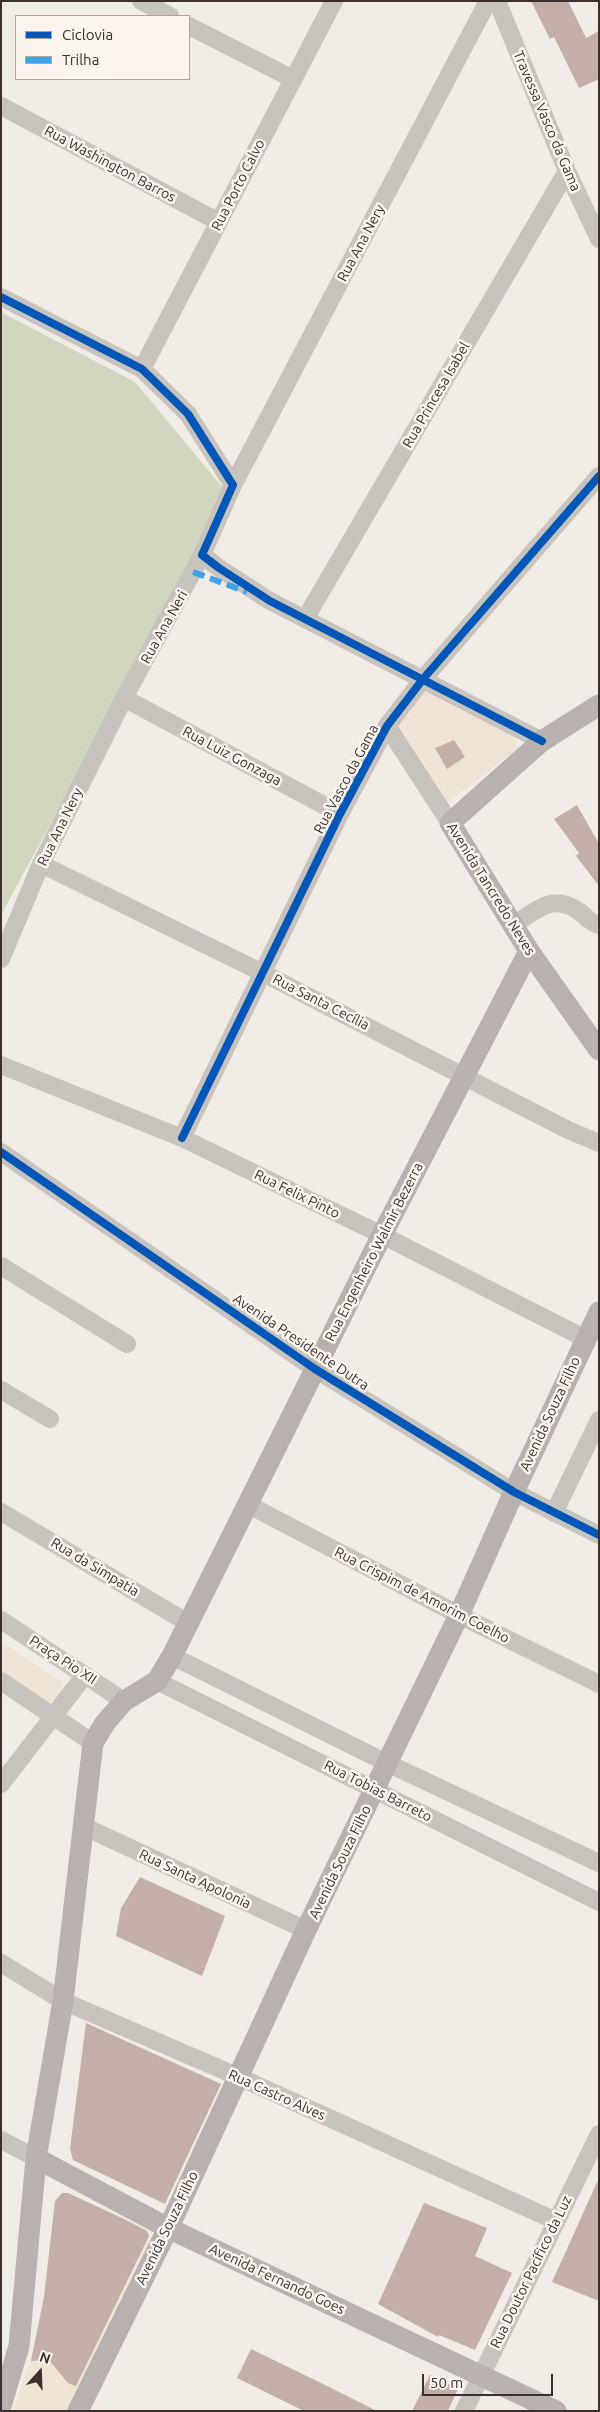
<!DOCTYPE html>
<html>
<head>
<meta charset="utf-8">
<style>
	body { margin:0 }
	#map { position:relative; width:600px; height:2412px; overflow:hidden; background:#f0ebe5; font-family:Ubuntu,sans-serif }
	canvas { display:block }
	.frame { position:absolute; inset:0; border:2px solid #3b302b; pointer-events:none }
	.legend { position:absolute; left:15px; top:15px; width:175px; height:65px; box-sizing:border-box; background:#fbf5ee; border:1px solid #aea6a0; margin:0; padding:6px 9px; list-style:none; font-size:15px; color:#3b302b }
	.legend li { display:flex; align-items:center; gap:10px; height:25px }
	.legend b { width:25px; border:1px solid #aea6a0 }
	.north { position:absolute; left:15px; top:2347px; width:50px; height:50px; -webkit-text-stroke:4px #fbf5ee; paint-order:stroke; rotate:20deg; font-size:14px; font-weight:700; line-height:20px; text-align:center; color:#3b302b }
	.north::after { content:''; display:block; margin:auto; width:18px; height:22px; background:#3b302b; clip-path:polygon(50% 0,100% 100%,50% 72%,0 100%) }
	.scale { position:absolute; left:422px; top:2374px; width:131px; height:22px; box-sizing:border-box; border:2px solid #3b302b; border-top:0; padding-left:6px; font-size:15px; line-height:18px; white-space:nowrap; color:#3b302b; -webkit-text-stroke:4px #fbf5ee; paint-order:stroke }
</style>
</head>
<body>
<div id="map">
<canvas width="600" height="2412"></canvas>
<div class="frame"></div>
<ul class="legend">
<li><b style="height:6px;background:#0057b8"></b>Ciclovia</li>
<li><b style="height:6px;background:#3fa3eb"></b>Trilha</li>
</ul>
<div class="north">N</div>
<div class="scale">50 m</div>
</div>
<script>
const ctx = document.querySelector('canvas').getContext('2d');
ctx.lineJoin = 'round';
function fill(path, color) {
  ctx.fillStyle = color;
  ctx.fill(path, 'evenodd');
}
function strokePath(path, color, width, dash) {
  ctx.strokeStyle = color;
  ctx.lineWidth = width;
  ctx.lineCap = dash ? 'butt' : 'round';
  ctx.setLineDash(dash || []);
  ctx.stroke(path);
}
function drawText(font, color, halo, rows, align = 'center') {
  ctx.font = font + ' Ubuntu,sans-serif';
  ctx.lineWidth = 5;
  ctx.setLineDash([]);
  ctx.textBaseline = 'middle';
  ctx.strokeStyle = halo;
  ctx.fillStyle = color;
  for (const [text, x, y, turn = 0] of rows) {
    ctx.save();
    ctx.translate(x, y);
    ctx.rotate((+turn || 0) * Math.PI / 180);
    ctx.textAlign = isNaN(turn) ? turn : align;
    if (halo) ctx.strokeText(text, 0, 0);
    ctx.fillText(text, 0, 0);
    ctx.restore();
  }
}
const green = new Path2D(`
	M1 312 135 382 229 495 1 915Z`);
const plaza = new Path2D(`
	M423 686 515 735 517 750 445 803 395 728Z
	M1 1642 63 1683 62 1693 56 1700 47 1703 1 1673Z
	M62 2193H68L144 2228 148 2233 149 2240 67 2411H13L31 2361 44 2297 55 2201Z`);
const building = new Path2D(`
	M531 1H568L586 38 599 31V79L579 88 554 37 550 39Z
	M454 740 465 757 447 769 435 748Z
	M577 805 599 844V886L576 856 579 853 554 819Z
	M140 1877 225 1916 202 1976 116 1936 121 1908Z
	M86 2023 221 2084 165 2204 73 2160 70 2149Z
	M599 2178V2301L552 2282Z
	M62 2193H68L124 2219 147 2231 149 2236 76 2386 68 2383 49 2360 31 2361 44 2297 55 2201Z
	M424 2203 487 2228 475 2256 512 2273 475 2350 439 2335 438 2337 378 2304Z
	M251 2349 315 2380 377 2411H304L237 2378Z
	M430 2375 458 2389 448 2411H412Z`);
const minor = new Path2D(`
	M141 1 170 16
	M497 1 567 171 599 239
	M189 26 293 79
	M1 106 219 222
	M1 297 142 369 188 414 233 485 202 555 219 568 270 601 542 741
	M142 369 334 1
	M233 485 488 1
	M305 619 567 171
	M124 698 340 814
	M387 726 450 823
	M41 864 261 972 568 1130 599 1143
	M513 925C538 910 553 892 580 912 586 917 590 923 599 925
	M1 959 41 864 124 698 202 555
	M1 1065 182 1138 382 1235 586 1339
	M182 1138 340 814 387 726 423 679 599 476
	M1 1152 315 1369 514 1492 599 1535
	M1 1266 127 1344
	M1 1390 50 1419
	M247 1504 459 1615 599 1684
	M1 1512 188 1623
	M554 1513 599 1420
	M1 1620 124 1701
	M172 1656 387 1763 599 1863
	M1 1681 93 1743
	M157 1681 599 1902
	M1 1784 85 1675
	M85 1827 306 1930
	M1 1963 63 2001 239 2077 556 2221
	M1 2140 36 2158
	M464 2411 599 2134`);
const major = new Path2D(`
	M599 705 542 741 450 823 529 951 599 1050
	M36 2158 168 2228 556 2411
	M1 2406 19 2346 36 2158 63 2001 93 1743 105 1723 124 1701 157 1681 172 1656 382 1235 529 951
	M78 2411 174 2216 306 1930 459 1615 514 1492 599 1312`);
const quiet = new Path2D(`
	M193 572 247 592`);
const cycleway = new Path2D(`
	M1 297 142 369 188 414 233 485 202 555 219 568 270 601 542 741
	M182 1138 340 814 387 726 423 679 599 476
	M1 1152 315 1369 514 1492 599 1535`);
const streetNames = [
	["Travessa Vasco da Gama",547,121,67],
	["Rua Washington Barros",110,164,28],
	["Rua Porto Calvo",238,185,-63],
	["Rua Ana Nery",361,243,-62],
	["Rua Princesa Isabel",436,395,-60],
	["Rua Ana Neri",164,627,-61],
	["Rua Luiz Gonzaga",232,756,28],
	["Rua Vasco da Gama",346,779,-62],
	["Rua Ana Nery",60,827,-64],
	["Avenida Tancredo Neves",491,889,58],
	["Rua Santa Cecília",321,1002,27],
	["Rua Felix Pinto",297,1194,26],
	["Rua Engenheiro Walmir Bezerra",374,1252,-63],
	["Avenida Presidente Dutra",301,1342,34],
	["Avenida Souza Filho",550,1414,-65],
	["Rua da Simpatia",95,1567,31],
	["Rua Crispim de Amorim Coelho",422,1595,27],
	["Praça Pio XII",63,1660,33],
	["Rua Tobias Barreto",378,1791,27],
	["Avenida Souza Filho",340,1862,-64],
	["Rua Santa Apolonia",195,1879,25],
	["Rua Castro Alves",277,2095,24],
	["Avenida Souza Filho",167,2228,-64],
	["Rua Doutor Pacífico da Luz",531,2272,-64],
	["Avenida Fernando Goes",277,2279,25]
];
fill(green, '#d1d6bf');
fill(plaza, '#eee3d5');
fill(building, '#c3afa7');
strokePath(minor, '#c9c3be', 18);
strokePath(major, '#b8b1ad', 21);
strokePath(quiet, '#3fa3eb', 6, [12, 6]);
strokePath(cycleway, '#0057b8', 8);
drawText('14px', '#3b302b', '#fbf5ee', streetNames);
</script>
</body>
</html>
